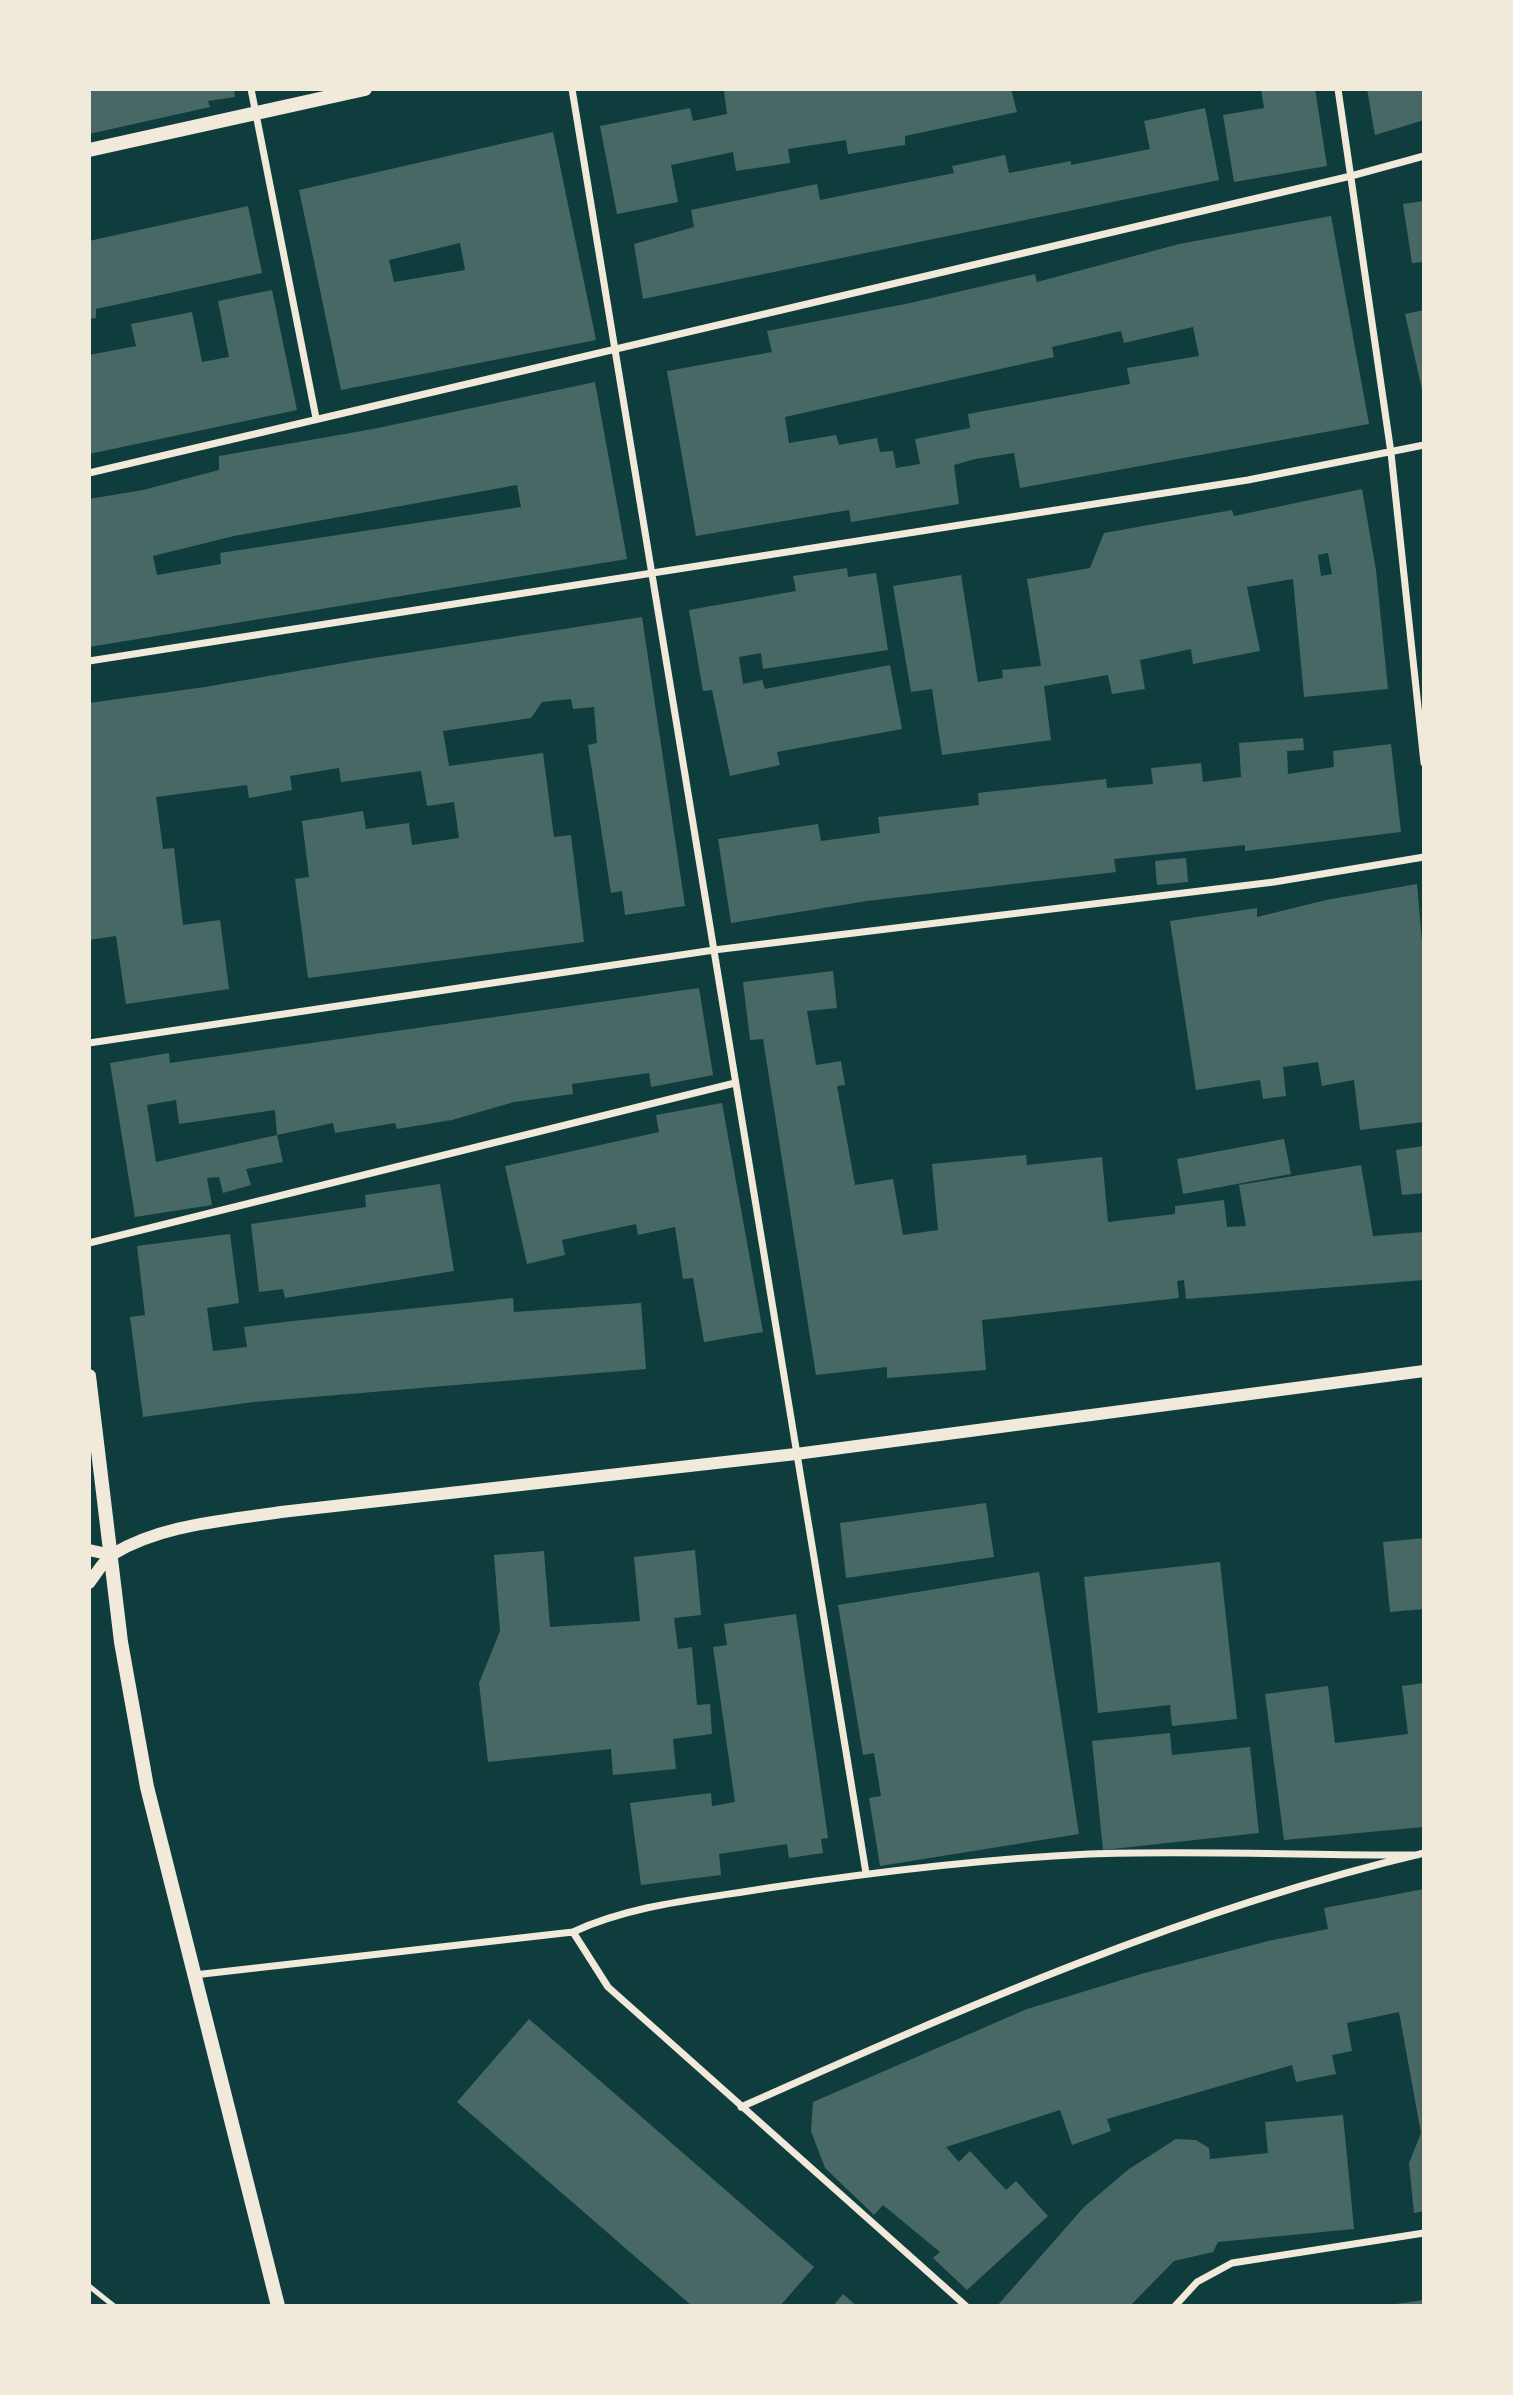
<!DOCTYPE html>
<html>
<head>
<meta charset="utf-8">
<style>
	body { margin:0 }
	#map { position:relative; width:1513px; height:2395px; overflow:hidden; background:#0f3d3e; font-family:Helvetica,sans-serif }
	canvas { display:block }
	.frame { position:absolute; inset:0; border:91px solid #f1e9da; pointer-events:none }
</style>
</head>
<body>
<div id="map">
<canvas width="1513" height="2395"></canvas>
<div class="frame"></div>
</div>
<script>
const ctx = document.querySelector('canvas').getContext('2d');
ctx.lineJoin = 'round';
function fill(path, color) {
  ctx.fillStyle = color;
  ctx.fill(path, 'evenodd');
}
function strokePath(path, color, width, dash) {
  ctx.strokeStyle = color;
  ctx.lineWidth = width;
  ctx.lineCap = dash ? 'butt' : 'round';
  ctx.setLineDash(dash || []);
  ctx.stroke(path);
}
const building = new Path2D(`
	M89 89H234L235 97 208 101 210 107 89 134Z
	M734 89H1011L1017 112 905 136V145L848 154 846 140 788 149 790 163 736 171 733 152 671 165 678 202 617 214 600 126 690 108 693 121 727 114 724 91Z
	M1261 89H1315L1327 166 1234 182 1223 115 1264 108Z
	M1367 89H1424V120L1375 135Z
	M1205 108 1219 180 643 299 634 244 694 227 691 210 817 184 820 200 954 173 952 166 1005 155 1009 173 1071 161V165L1150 149 1144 121Z
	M553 132 596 340 341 390 299 190ZM460 243 465 270 394 282 389 260Z
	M1424 201V262L1412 263 1403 204Z
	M248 206 262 273 96 309V318L89 319V241Z
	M1331 216 1369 424 1020 488 1014 453 975 459 954 465 959 504 851 522 849 510 696 536 667 371 772 352 767 331 910 303 1035 274 1037 282 1179 244ZM1193 327 1199 356 1127 368 1130 384 968 414 970 428 915 439 920 464 896 468 893 451 880 452 877 438 839 445 836 435 789 443 785 417 1054 357 1052 347 1121 331 1124 343Z
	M272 290 297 410 89 454V355L136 346 131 324 192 312 202 362 229 357 218 301Z
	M1424 310V394H1423L1405 314Z
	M595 382 627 559 89 647V499L143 490 219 470V456L373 429ZM517 485 521 507 220 553 221 564 157 575 153 556 234 536Z
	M1362 489 1376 570 1388 689 1304 697 1293 579 1247 587 1260 651 1193 664 1191 649 1140 660 1145 689 1112 694 1108 675 1044 686 1051 740 942 755 932 689 911 692 893 586 961 575 978 682 1003 678 1002 670 1041 666 1027 579 1090 568 1104 533 1232 510 1234 516ZM1328 553 1332 574 1321 576 1318 555Z
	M847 568 848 577 876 573 888 650 763 669 761 653 739 657 743 684 762 680 765 689 890 665 902 729 777 752 780 765 730 776 712 690 703 691 689 610 796 591 793 576Z
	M642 617 685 906 625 915 622 891 611 893 588 745 597 743 594 707 573 709 571 699 542 702 531 718 443 731 449 766 543 753 554 837 571 835 584 942 308 978 295 879 309 877 302 821 363 811 366 829 409 823 412 845 459 838 454 802 427 806 421 771 341 782 339 768 290 776 292 790 249 798 247 785 156 797 163 849 174 848 183 925 220 920 229 989 126 1004 116 936 89 940V703L205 687 361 660Z
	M1303 738 1304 750 1287 751 1288 774 1334 767 1333 751 1391 744 1401 832 1245 851V845L1114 859 1116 872 867 901 731 923 718 839 818 824 821 841 880 833 878 817 979 805 978 793 1106 779 1107 788 1153 784 1151 768 1201 763 1203 782 1241 777 1239 743Z
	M1186 858 1188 882 1157 885 1155 861Z
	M1417 884 1424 965V1122L1360 1130 1354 1080 1322 1086 1318 1062 1283 1067 1286 1096 1263 1099 1260 1080 1196 1090 1170 921 1257 908V917L1326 900Z
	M833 971 837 1008 807 1011 816 1065 841 1061 845 1085 837 1086 855 1185 893 1179 903 1235 938 1230 932 1164 1026 1155 1027 1165 1102 1157 1108 1222 1175 1214V1206L1224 1200 1227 1227 1246 1226 1239 1185 1361 1165 1373 1236 1424 1232V1280L1186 1299 1184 1280 1177 1281 1179 1298 982 1320 986 1370 887 1378V1367L816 1375 763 1039 750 1040 743 982Z
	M699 988 713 1075 651 1087 649 1073 572 1084 573 1094 514 1102 452 1120 397 1129 395 1123 335 1133 333 1123 277 1135 283 1162 246 1169 251 1185 223 1193 219 1177 207 1178 212 1205 135 1217 110 1063 169 1053 170 1063ZM176 1100 179 1124 275 1110 277 1135 156 1162 147 1105Z
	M722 1103 763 1332 704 1342 693 1278 683 1279 675 1227 638 1235 636 1224 562 1240 565 1255 527 1264 505 1166 659 1132 656 1115Z
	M1284 1139 1291 1174 1183 1194 1177 1159Z
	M1424 1146V1193L1402 1195 1396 1150Z
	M440 1184 454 1271 285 1298 283 1289 259 1292 251 1224 366 1207 365 1195Z
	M230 1234 239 1303 207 1308 213 1351 247 1347 244 1327 293 1321 513 1298 514 1312 641 1303 646 1369 254 1402 143 1417 130 1317 145 1315 137 1246Z
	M986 1503 994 1557 846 1578 840 1523Z
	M1424 1538V1609L1390 1612 1383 1542Z
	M695 1550 701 1615 674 1618 678 1649 692 1647 697 1705 710 1704 712 1734 673 1739 676 1769 613 1775 611 1749 488 1762 479 1683 500 1631 494 1555 544 1551 550 1627 640 1621 634 1557Z
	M1220 1562 1237 1719 1172 1726 1170 1705 1098 1713 1084 1577Z
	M1039 1572 1079 1834 880 1866 869 1798 881 1796 874 1753 863 1755 838 1605Z
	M796 1614 828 1838 821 1839 823 1853 789 1858 787 1844 719 1854 721 1875 641 1885 630 1803 711 1793 712 1806 735 1802 713 1647 727 1645 724 1624Z
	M1424 1683V1827L1284 1840 1265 1694 1328 1686 1335 1743 1408 1734 1402 1686Z
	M1170 1733 1172 1755 1250 1747 1259 1833 1103 1850 1092 1741Z
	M1424 1889V2211L1414 2213 1409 2163 1421 2133 1399 2012 1347 2023 1352 2051 1332 2055 1336 2074 1296 2082 1292 2065 1107 2119 1111 2131 1072 2145 1060 2110 946 2147 959 2162 970 2151 1006 2190 1016 2181 1048 2216 967 2290 933 2258 940 2252 883 2205 874 2215 825 2168 811 2131 813 2102 1027 2009 1141 1974 1268 1941 1328 1929 1324 1908Z
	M529 2019 814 2267 780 2306H692L457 2102Z
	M1343 2115 1354 2229 1218 2242 1213 2252 1174 2261 1130 2306H997L1084 2207 1129 2169 1176 2139 1196 2140 1209 2148 1210 2159 1268 2153 1265 2122Z
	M843 2294 857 2306H833Z
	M1424 2300V2306H1396V2304Z`);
const service = new Path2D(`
	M89 2286 114 2306`);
const minor = new Path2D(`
	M251 89 316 418
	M572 89 866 1873
	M1338 89 1391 453 1424 763
	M89 473 1351 176 1424 156
	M89 661 1248 480 1424 445
	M89 1043 714 950 1274 882 1424 857
	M89 1243 735 1083
	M573 1932 608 1987 966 2306
	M194 1975 573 1932C633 1904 702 1899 768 1888 874 1872 981 1859 1089 1854 1198 1850 1307 1856 1417 1855
	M741 2107C963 2008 1186 1909 1424 1853
	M1175 2306 1197 2282 1232 2263 1424 2233`);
const tertiary = new Path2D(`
	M89 1550 111 1555
	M89 1583C96 1574 104 1560 113 1554 163 1524 225 1521 281 1512L796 1454 1424 1371`);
const secondary = new Path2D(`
	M89 150 365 89
	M89 1376 121 1642 147 1787 278 2306`);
fill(building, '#486865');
strokePath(service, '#f1e9da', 5);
strokePath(minor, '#f1e9da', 7);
strokePath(tertiary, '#f1e9da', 12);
strokePath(secondary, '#f1e9da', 14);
</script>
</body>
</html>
